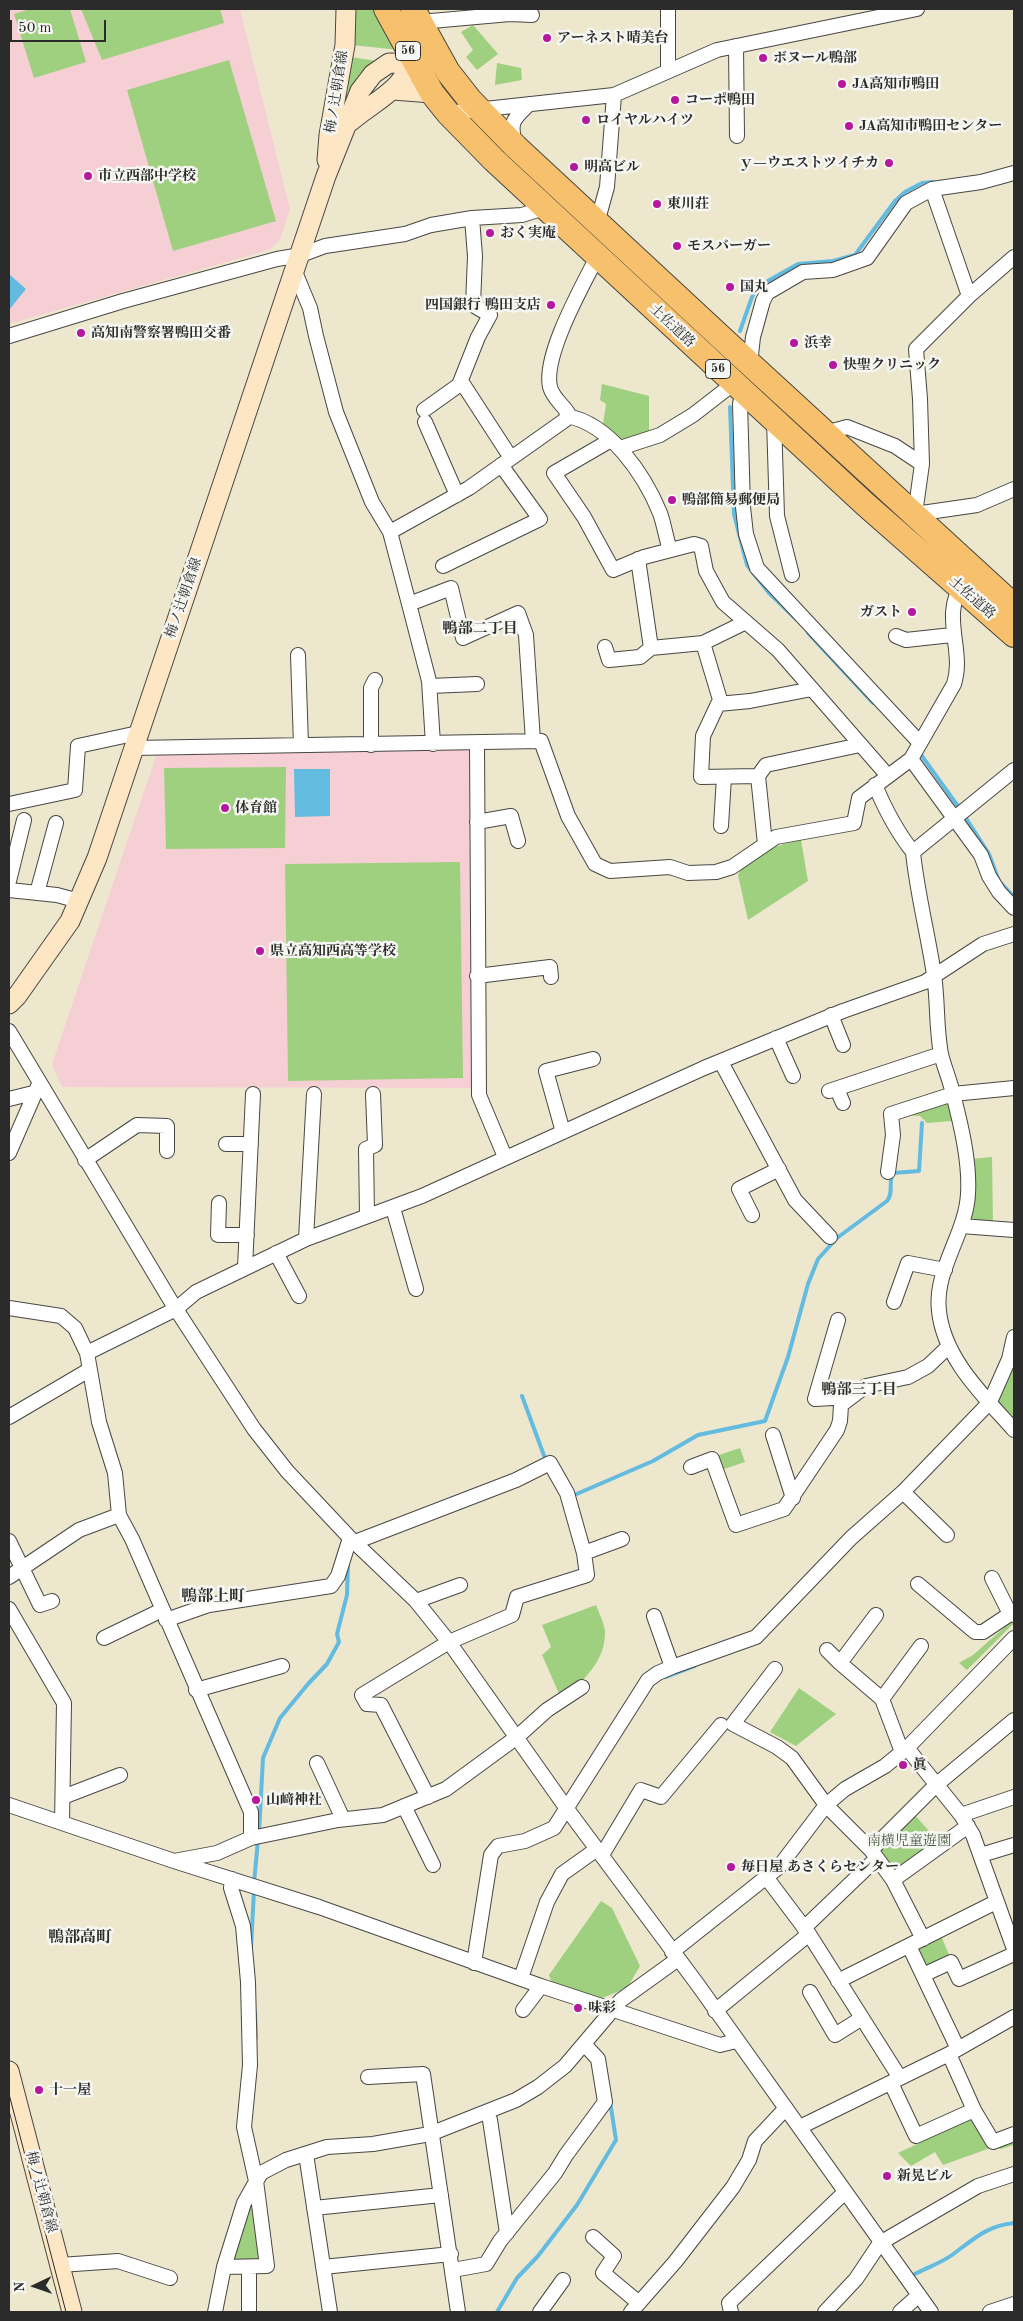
<!DOCTYPE html>
<html>
<head>
<meta charset="utf-8">
<style>
	body { margin:0 }
	#map { position:relative; width:1023px; height:2321px; overflow:hidden; background:#ede7ce; font-family:"Old Standard TT",serif }
	canvas { display:block }
	.frame { position:absolute; inset:0; border:10px solid #2b2b2b; pointer-events:none }
	.north { position:absolute; left:10px; top:2261px; width:50px; height:50px; -webkit-text-stroke:4px #f6f6f2; paint-order:stroke; rotate:267deg; font-size:14px; font-weight:700; line-height:20px; text-align:center; color:#2b2b2b }
	.north::after { content:''; display:block; margin:auto; width:18px; height:22px; background:#2b2b2b; clip-path:polygon(50% 0,100% 100%,50% 72%,0 100%) }
	.scale { position:absolute; left:10px; top:20px; width:96px; height:22px; box-sizing:border-box; border:2px solid #2b2b2b; border-top:0; padding-left:6px; font-size:15px; line-height:18px; white-space:nowrap; color:#2b2b2b; -webkit-text-stroke:4px #f6f6f2; paint-order:stroke }
</style>
</head>
<body>
<div id="map">
<canvas width="1023" height="2321"></canvas>
<div class="frame"></div>
<div class="north">N</div>
<div class="scale">50 m</div>
</div>
<script>
const ctx = document.querySelector('canvas').getContext('2d');
ctx.lineJoin = 'round';
function fill(path, color) {
  ctx.fillStyle = color;
  ctx.fill(path, 'evenodd');
}
function strokePath(path, color, width, dash) {
  ctx.strokeStyle = color;
  ctx.lineWidth = width;
  ctx.lineCap = dash ? 'butt' : 'round';
  ctx.setLineDash(dash || []);
  ctx.stroke(path);
}
function drawText(font, color, halo, rows, align = 'center') {
  ctx.font = font + ' "Old Standard TT","Noto Serif JP",serif';
  ctx.lineWidth = 5;
  ctx.setLineDash([]);
  ctx.textBaseline = 'middle';
  ctx.strokeStyle = halo;
  ctx.fillStyle = color;
  for (const [text, x, y, turn = 0] of rows) {
    ctx.save();
    ctx.translate(x, y);
    ctx.rotate((+turn || 0) * Math.PI / 180);
    ctx.textAlign = isNaN(turn) ? turn : align;
    if (halo) ctx.strokeText(text, 0, 0);
    ctx.fillText(text, 0, 0);
    ctx.restore();
  }
}
const built = new Path2D(`
	M9 9H240L290 209 280 240 269 250 9 324Z
	M471 750 473 1088 62 1087 52 1064 157 753Z`);
const green = new Path2D(`
	M30 9H70L86 62 34 78 14 14Z
	M81 9H220L224 23 102 60Z
	M352 9H379L399 50 352 45Z
	M473 25 498 54 477 70 466 57 473 50 461 32Z
	M351 57 377 61C359 69 354 82 347 99Z
	M229 60 276 221 173 251 127 90Z
	M497 63 521 68 522 80 495 85Z
	M602 384 649 396V433L621 441 603 424 606 404 600 400Z
	M286 767 285 848 166 849 164 768Z
	M801 840 808 881 748 920 738 875C749 854 779 844 801 840Z
	M460 862 463 1078 288 1081 285 864Z
	M949 1099 952 1121 927 1123 920 1116 899 1115Z
	M992 1157 993 1225 965 1222 970 1159Z
	M1014 1362V1417L996 1402 1007 1383Z
	M740 1448 745 1462 721 1470 716 1456Z
	M596 1605C599 1613 604 1623 605 1631 606 1661 583 1682 561 1698L542 1655 551 1647 542 1625Z
	M1014 1619V1623L967 1670 959 1663 973 1655Z
	M799 1688 836 1714 796 1746 770 1732Z
	M913 1813 938 1841 893 1874 874 1849Z
	M601 1901 612 1908 640 1966 627 1988 602 1998 552 1983 549 1975Z
	M941 1936 950 1957 926 1968 916 1947Z
	M974 2117 992 2144 1014 2136V2145L1001 2149 993 2147 943 2165 935 2152 911 2166 898 2153Z
	M255 2207 261 2263 231 2264 237 2238 250 2208Z`);
const water = new Path2D(`
	M9 274 26 289 9 310Z
	M294 769H330V816L295 817Z`);
const stream = new Path2D(`
	M740 331 752 297 759 286 798 264 833 261 855 255 895 201 905 192 922 183 933 182
	M730 407 734 514 747 565 769 593 797 620
	M808 633 873 703
	M919 752 960 809
	M964 815 989 854 999 881 1014 897
	M522 1396 546 1461
	M572 1496 653 1461 698 1435 765 1421 788 1357 808 1284 818 1259 837 1238 887 1201C894 1193 888 1181 893 1173L919 1171 922 1123
	M666 1677 695 1666
	M259 1833 263 1758 280 1718 308 1684 327 1664 339 1642 337 1634 347 1595 348 1564
	M254 1883 258 1840
	M251 1948 254 1890
	M255 2012 256 2038
	M913 2275C926 2268 941 2263 952 2255 974 2239 986 2226 1014 2223
	M497 2312 517 2278 538 2256 577 2205 616 2140 610 2101`);
const street = new Path2D(`
	M420 22 510 14 532 15
	M736 46 737 136
	M668 70V9
	M448 113 614 95 717 50 917 9
	M515 143C509 121 514 119 529 104
	M932 189 969 296
	M597 223 607 187 614 95
	M1014 257 969 296 916 349 920 399 922 464 915 514 977 505 1014 489
	M295 272 310 308 316 336 336 412 372 502 390 532 409 604
	M9 336 123 301 277 259 301 255 325 246 405 234 431 225 472 218 522 215 544 208
	M750 364 753 337 763 301 767 293 803 272 833 270 867 258 906 203 932 189 981 182 1014 173
	M461 381 511 458
	M740 403 743 507 746 534 757 568 920 743
	M424 410 459 385 478 337 490 315 473 305 475 256 472 218
	M567 416C610 424 644 474 660 513 664 524 666 538 670 550
	M774 420 777 516 792 575
	M425 422 457 495
	M825 433 847 427 895 446 922 464
	M611 440 554 473 584 517 613 570 644 557 694 544 701 546 706 571 723 602 778 650 888 776
	M620 448 660 435 693 415 733 384
	M390 532 469 488 565 420 568 413C562 404 553 398 550 387 543 355 582 287 597 257
	M638 559 651 648 703 643 746 622
	M443 566 540 519 501 465
	M896 636 906 640 952 635
	M703 643 721 703
	M605 647 609 660 640 657 651 648
	M298 655 301 745
	M430 686 477 684
	M812 689 750 701 718 704 703 736 701 777 758 776 766 765 860 745
	M477 743 479 1095 505 1157
	M433 744 429 681 409 604 451 588 463 638 518 613 526 635 533 741
	M371 745V688L375 680
	M133 748 541 741 568 816 595 864 610 871 670 867 688 873 716 872 732 867 776 837 854 823 859 798 911 759 954 684C965 650 940 616 963 583
	M911 759 981 855 989 876 999 892 1014 908
	M758 776 765 844
	M875 785C885 809 897 832 913 852 917 893 928 934 934 975 938 1001 936 1028 941 1054 944 1067 950 1080 953 1094 961 1125 970 1162 968 1194 966 1234 934 1270 939 1311 944 1359 984 1396 1014 1430
	M9 804 75 790 78 746 138 733
	M477 822 511 816 518 841
	M721 826 724 777
	M913 852 1014 770
	M9 881 24 820
	M9 890 57 895 79 901
	M37 893 56 823
	M477 976 550 967 551 977
	M831 1015 843 1045
	M9 1031 172 1303 254 1429 287 1471 350 1538 416 1601 449 1642 567 1809 698 1985 931 2312
	M776 1038 793 1076
	M721 1062 795 1200 830 1237
	M837 1089 843 1103
	M829 1091 941 1054
	M9 1099 33 1093
	M563 1132 546 1071 593 1059
	M226 1144H251
	M9 1153 39 1084
	M85 1160 137 1125 167 1126V1151
	M888 1172 893 1135 891 1114 953 1094 1014 1088
	M219 1203 218 1235H247
	M393 1208 416 1289
	M752 1215 739 1189 779 1169
	M367 1216 366 1149 375 1145 373 1094
	M961 1226 1014 1230
	M306 1239 314 1094
	M276 1253 299 1296
	M245 1268 253 1094
	M894 1302 908 1263 945 1270
	M9 1308 61 1316 75 1328 87 1353
	M838 1320 815 1399 851 1397
	M9 1417 89 1370
	M773 1435 793 1498
	M691 1467 712 1459 736 1525 784 1509 837 1430 840 1421 841 1405 866 1386 908 1377 928 1366 948 1347
	M903 1492 947 1535
	M9 1541 40 1605 52 1601
	M355 1542 516 1480 550 1463 567 1493 584 1553 587 1575 517 1597 512 1615 449 1642 362 1695 367 1704 381 1705 428 1797
	M584 1553 622 1539
	M9 1577 79 1530 119 1515
	M992 1578 1010 1614 1014 1615
	M918 1584 975 1632H983L1010 1614
	M416 1601 460 1585
	M9 1609 64 1703 62 1823
	M876 1615 840 1663 882 1699 902 1752
	M654 1616 672 1667
	M166 1620 209 1605 331 1586 338 1576 350 1538
	M104 1638 162 1610
	M827 1650 840 1663
	M775 1669 733 1724 777 1747 792 1758 826 1805 871 1850 893 1880 923 1939
	M196 1690 282 1666
	M882 1699 921 1646
	M907 1748 961 1815 973 1835 1014 1949
	M317 1763 343 1819
	M63 1797 120 1775
	M9 1805 174 1861 319 1907 541 1986 720 2045 736 2041
	M404 1806 433 1865
	M961 1815 1014 1797
	M251 1838 338 1820 383 1815 446 1789 517 1737 547 1710 582 1687
	M871 1850 936 1785 1014 1720
	M602 1855 641 1790 661 1797 721 1725
	M981 1855 1014 1845
	M174 1861 217 1853 251 1838V1812L132 1539 119 1515 115 1473 99 1422 87 1353 176 1309 196 1292 306 1239 422 1196 704 1068 843 1011 925 982 983 944 1014 934
	M766 1877 809 1934 900 2078
	M893 1880 968 1826
	M804 1928 877 1858
	M909 1946 958 2049
	M672 1952 779 1867 826 1805 845 1789 885 1766 907 1748 1014 1638
	M474 1963 491 1855 498 1846 525 1841 554 1828 648 1680 658 1673 672 1667 756 1637 851 1538 903 1492 990 1402 1009 1359 1014 1337
	M923 1975 951 1962 959 1979 1014 1954
	M521 1978 547 1902 562 1874 597 1849
	M838 1981 996 1902
	M810 1992 835 2035 862 2018
	M523 2010 541 1986
	M715 2011 809 1934
	M949 2054 974 2110 993 2142 1014 2134
	M368 2077 423 2074 458 2312
	M891 2083 916 2136 974 2110
	M487 2113 490 2120 507 2233
	M800 2127 949 2054 1014 2017
	M306 2154 330 2312
	M314 2208 441 2195
	M593 2237 614 2256 603 2273 639 2303
	M60 2265 118 2261 170 2278
	M224 2267 267 2266 256 2181 244 2127 250 2065 248 1982 243 1926 231 1888 232 1879
	M323 2267 451 2254
	M453 2270 486 2264 500 2241 555 2173 566 2155 605 2102 598 2059 584 2044
	M215 2312 224 2267 244 2203 261 2173 286 2160 327 2147 373 2144 430 2134 516 2100 538 2087 565 2066 621 2000 678 1959
	M249 2312V2267
	M540 2312 563 2280
	M631 2312 675 2262 733 2187 749 2160 755 2141 786 2108
	M731 2312 729 2303 844 2193
	M825 2312 856 2279 880 2243 978 2186 1014 2174
	M900 2312 919 2295
	M990 2312 1014 2304`);
const secondary = new Path2D(`
	M393 90 432 93
	M350 122C372 102 409 88 412 54
	M327 160 329 135 345 45 346 9
	M9 1004 17 996 70 921 97 858 326 176 360 91 373 74 389 63 427 64
	M9 2071 72 2312`);
const highway = new Path2D(`
	M386 9 432 93 448 113 494 160 865 504 1014 635
	M413 9 448 72 470 100 516 147 725 341 1014 606`);
const tram = new Path2D(`
	M9 2094 66 2312`);
const markers = [
	[547,38,5,"#b5179e"],
	[763,58,5,"#b5179e"],
	[842,84,5,"#b5179e"],
	[675,100,5,"#b5179e"],
	[586,120,5,"#b5179e"],
	[849,126,5,"#b5179e"],
	[889,163,5,"#b5179e"],
	[574,167,5,"#b5179e"],
	[88,176,5,"#b5179e"],
	[657,204,5,"#b5179e"],
	[490,233,5,"#b5179e"],
	[677,246,5,"#b5179e"],
	[730,287,5,"#b5179e"],
	[551,305,5,"#b5179e"],
	[81,333,5,"#b5179e"],
	[794,343,5,"#b5179e"],
	[833,365,5,"#b5179e"],
	[672,500,5,"#b5179e"],
	[912,612,5,"#b5179e"],
	[225,808,5,"#b5179e"],
	[260,951,5,"#b5179e"],
	[903,1765,5,"#b5179e"],
	[256,1800,5,"#b5179e"],
	[731,1867,5,"#b5179e"],
	[578,2008,5,"#b5179e"],
	[39,2090,5,"#b5179e"],
	[887,2176,5,"#b5179e"]
];
const shields = [
	[408,51,25],
	[718,369,25]
];
const shieldNames = [
	["56",408,51],
	["56",718,369]
];
const poiNames = [
	["アーネスト晴美台",557,38],
	["ボヌール鴨部",773,58],
	["JA高知市鴨田",852,84],
	["コーポ鴨田",685,100],
	["ロイヤルハイツ",596,120],
	["JA高知市鴨田センター",859,126],
	["ｙ―ウエストツイチカ",879,163,"right"],
	["明高ビル",584,167],
	["市立西部中学校",98,176],
	["東川荘",667,204],
	["おく実庵",500,233],
	["モスバーガー",687,246],
	["国丸",740,287],
	["四国銀行 鴨田支店",541,305,"right"],
	["高知南警察署鴨田交番",91,333],
	["浜幸",804,343],
	["快聖クリニック",843,365],
	["鴨部簡易郵便局",682,500],
	["ガスト",902,612,"right"],
	["体育館",235,808],
	["県立高知西高等学校",270,951],
	["眞",913,1765],
	["山﨑神社",266,1800],
	["毎日屋 あさくらセンター",741,1867],
	["味彩",588,2008],
	["十一屋",49,2090],
	["新晃ビル",897,2176]
];
const streetNames = [
	["梅ノ辻朝倉線",337,92,-81],
	["土佐道路",672,326,43],
	["梅ノ辻朝倉線",184,598,-71],
	["土佐道路",972,598,41],
	["梅ノ辻朝倉線",41,2192,75]
];
const parkNames = [
	["南横児童遊園",909,1841]
];
const neighbourhoodNames = [
	["鴨部二丁目",480,629],
	["鴨部三丁目",859,1390]
];
const quarterNames = [
	["鴨部上町",213,1597],
	["鴨部高町",80,1938]
];
fill(built, '#f6cfd5');
fill(green, '#9fd07f');
fill(water, '#63bbe0');
strokePath(stream, '#63bbe0', 4);
strokePath(street, '#484743', 16);
strokePath(secondary, '#484743', 21);
strokePath(highway, '#484743', 26);
strokePath(street, '#fff', 14);
strokePath(secondary, '#fce6c4', 19);
strokePath(highway, '#f7c06c', 24);
strokePath(tram, '#2b2b2b', 1);
for (const [x, y, r, color] of markers) {
  const dot = new Path2D();
  dot.arc(x, y, r, 0, 2 * Math.PI);
  ctx.fillStyle = color;
  ctx.fill(dot);
  strokePath(dot, '#f6f6f2', 2);
}
for (const [x, y, w] of shields) {
  const box = new Path2D();
  box.roundRect(x - w / 2, y - 9.5, w, 19, 4);
  ctx.fillStyle = '#f6f6f2';
  ctx.fill(box);
  strokePath(box, '#2b2b2b', 1);
}
drawText('bold 12px', '#2b2b2b', null, shieldNames);
drawText('bold 14px', '#2b2b2b', '#f6f6f2', poiNames, 'left');
drawText('14px', '#2b2b2b', '#f6f6f2', streetNames);
drawText('14px', '#4e5d44', '#f6f6f2', parkNames);
drawText('bold 15px', '#2b2b2b', '#f6f6f2', neighbourhoodNames);
drawText('bold 16px', '#2b2b2b', '#f6f6f2', quarterNames);
</script>
</body>
</html>
